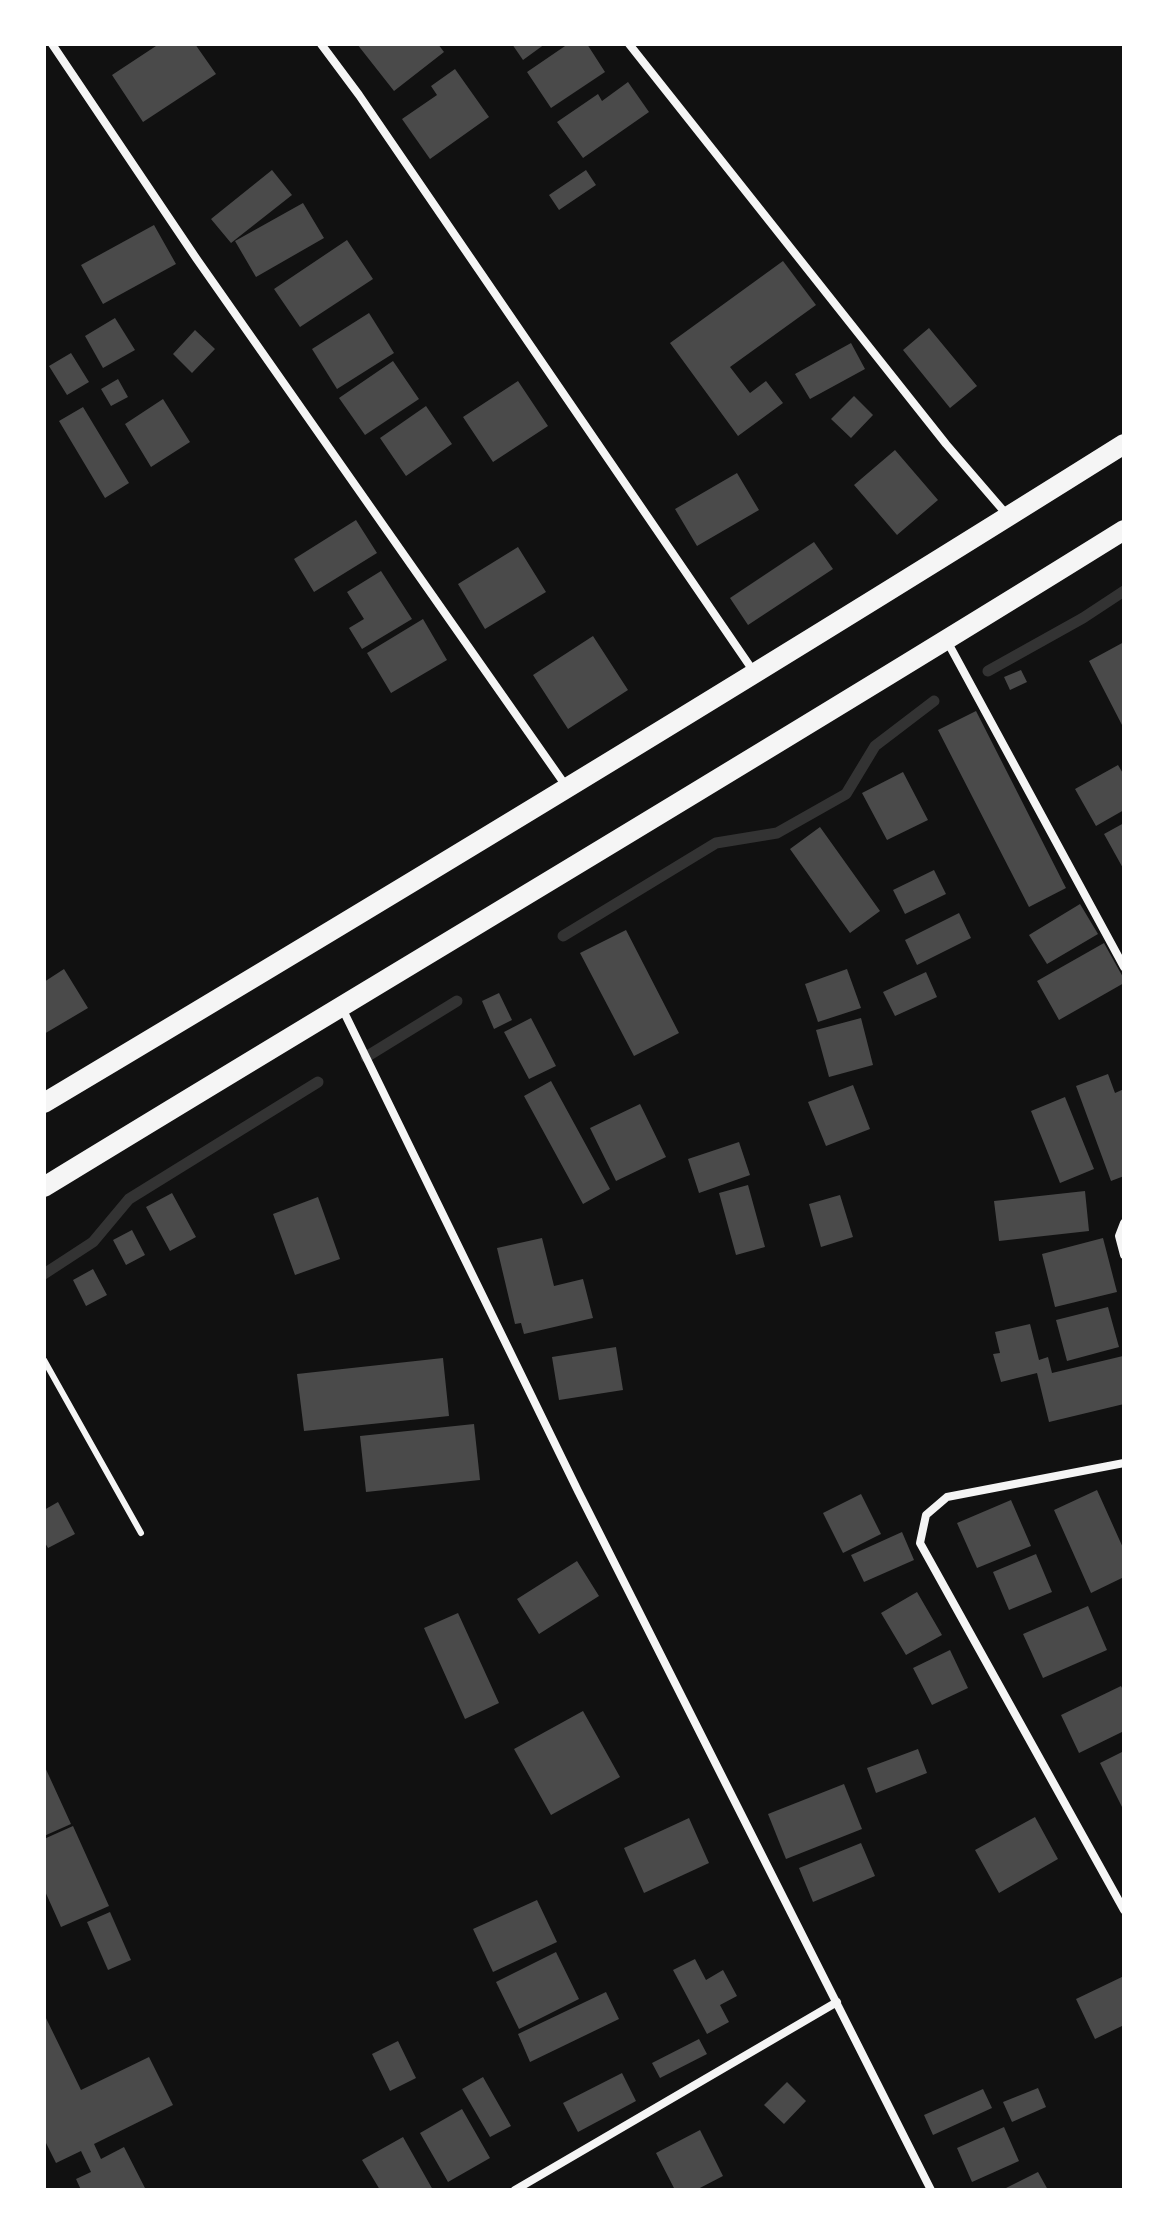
<!DOCTYPE html>
<html>
<head>
<meta charset="utf-8">
<style>
	body { margin:0 }
	#map { position:relative; width:1168px; height:2234px; overflow:hidden; background:#111; font-family:"Noto Sans",sans-serif }
	canvas { display:block }
	.frame { position:absolute; inset:0; border:46px solid #fff; pointer-events:none }
</style>
</head>
<body>
<div id="map">
<canvas width="1168" height="2234"></canvas>
<div class="frame"></div>
</div>
<script>
const ctx = document.querySelector('canvas').getContext('2d');
ctx.lineJoin = 'round';
function strokePath(path, color, width, dash) {
  ctx.strokeStyle = color;
  ctx.lineWidth = width;
  ctx.lineCap = dash ? 'butt' : 'round';
  ctx.setLineDash(dash || []);
  ctx.stroke(path);
}
function fill(path, color) {
  ctx.fillStyle = color;
  ctx.fill(path, 'evenodd');
}
const stream = new Path2D(`
	M988 671 1083 618 1124 591
	M563 936 716 843 777 833 846 794 875 746 934 701
	M366 1057 457 1001
	M44 1274 93 1242 129 1199 318 1082`);
const building = new Path2D(`
	M159 44H195L216 74 143 122 112 75Z
	M357 44H438L444 52 394 91Z
	M512 44H545L523 60Z
	M568 44H587L605 72 551 108 527 72Z
	M455 69 489 117 430 159 402 119 437 95 431 86Z
	M628 82 649 112 583 158 557 122 598 94 602 101Z
	M272 170 292 195 231 243 211 219Z
	M586 170 596 185 559 210 549 195Z
	M303 203 324 238 256 277 235 241Z
	M154 225 176 264 103 304 81 265Z
	M347 240 373 279 300 327 274 289Z
	M783 261 816 305 730 367 750 393 766 381 783 403 738 436 670 343Z
	M369 313 394 353 337 389 312 349Z
	M115 318 135 350 103 368 85 336Z
	M929 328 977 386 950 408 903 350Z
	M195 330 215 349 192 373 173 354Z
	M851 343 865 369 810 399 795 374Z
	M71 353 89 382 67 395 49 366Z
	M393 361 419 399 365 435 339 398Z
	M118 379 128 397 111 406 101 389Z
	M518 381 548 426 493 462 463 417Z
	M854 396 873 415 851 438 831 419Z
	M163 399 190 442 151 467 125 424Z
	M426 406 452 444 406 476 380 438Z
	M83 407 129 483 105 498 59 421Z
	M895 450 938 500 897 535 854 485Z
	M737 473 759 510 697 546 675 509Z
	M356 520 377 553 314 592 294 559Z
	M814 542 833 569 748 625 730 598Z
	M518 547 546 592 485 629 458 584Z
	M381 571 412 619 362 649 349 628 364 619 347 592Z
	M423 619 447 660 391 693 367 653Z
	M593 636 628 690 568 729 533 675Z
	M1124 642V724L1122 725 1089 661Z
	M1021 670 1027 682 1010 690 1004 677Z
	M976 711 1066 888 1029 907 938 730Z
	M1118 765 1124 775V810L1096 826 1075 789Z
	M903 772 928 820 887 840 862 793Z
	M1124 823V870L1104 834Z
	M820 827 880 911 850 933 790 849Z
	M934 870 946 894 905 914 893 890Z
	M1080 904 1098 934 1047 964 1029 935Z
	M959 913 971 938 917 965 905 940Z
	M626 930 679 1033 634 1056 580 953Z
	M1104 943 1124 979V983L1059 1020 1037 981Z
	M64 969 88 1008 44 1034V982Z
	M847 969 861 1008 818 1022 805 984Z
	M926 972 937 997 895 1016 883 992Z
	M499 993 512 1020 494 1029 482 1001Z
	M531 1018 556 1066 529 1079 504 1032Z
	M861 1018 873 1065 829 1077 816 1030Z
	M1108 1074 1115 1093 1124 1089V1176L1111 1181 1076 1086Z
	M551 1081 610 1189 583 1204 524 1096Z
	M853 1085 870 1129 826 1146 808 1102Z
	M1065 1097 1094 1169 1060 1183 1031 1111Z
	M640 1104 666 1157 616 1181 590 1128Z
	M739 1142 750 1175 699 1193 688 1159Z
	M748 1185 765 1247 736 1255 719 1193Z
	M1085 1191 1089 1231 999 1241 994 1201Z
	M172 1193 196 1237 170 1251 146 1207Z
	M840 1195 853 1237 821 1247 809 1204Z
	M318 1197 340 1259 295 1275 273 1214Z
	M132 1230 145 1255 126 1265 113 1240Z
	M542 1238 554 1286 583 1279 593 1318 524 1334 521 1323 515 1324 497 1248Z
	M1103 1238 1117 1292 1055 1307 1042 1254Z
	M93 1269 107 1295 86 1306 73 1280Z
	M1108 1307 1119 1347 1067 1361 1056 1320Z
	M1030 1324 1039 1360 1048 1357 1052 1373 1123 1356 1124 1404 1049 1422 1037 1373 1001 1382 993 1354 1000 1353 995 1332Z
	M616 1347 623 1390 559 1400 552 1357Z
	M443 1358 449 1416 304 1431 297 1374Z
	M474 1424 480 1480 366 1492 360 1436Z
	M1097 1490 1124 1550V1577L1091 1593 1054 1510Z
	M861 1494 881 1534 843 1553 823 1513Z
	M1011 1500 1031 1546 977 1568 957 1523Z
	M58 1502 75 1534 48 1548 44 1541V1510Z
	M902 1532 914 1560 864 1582 851 1555Z
	M1036 1554 1052 1592 1009 1610 993 1572Z
	M577 1561 599 1596 539 1634 517 1599Z
	M917 1592 942 1635 906 1655 881 1613Z
	M1088 1606 1107 1650 1043 1678 1023 1634Z
	M458 1613 499 1703 465 1719 424 1628Z
	M950 1650 968 1688 932 1705 913 1668Z
	M1121 1686 1124 1692V1731L1079 1753 1061 1715Z
	M583 1711 620 1777 551 1815 514 1749Z
	M918 1749 927 1773 876 1793 867 1768Z
	M1124 1751V1811L1100 1763Z
	M44 1765 71 1824 44 1836Z
	M844 1784 862 1829 786 1859 768 1814Z
	M1035 1817 1058 1859 999 1893 975 1850Z
	M689 1818 709 1863 644 1893 624 1848Z
	M73 1826 109 1906 61 1927 44 1889V1839Z
	M861 1843 875 1876 813 1902 799 1868Z
	M537 1900 557 1942 493 1972 473 1929Z
	M110 1912 131 1960 108 1970 87 1922Z
	M556 1952 579 1999 519 2029 496 1982Z
	M695 1959 706 1980 723 1970 737 1996 720 2005 729 2022 707 2034 673 1970Z
	M1124 1976V2025L1095 2039 1076 1999Z
	M606 1992 619 2019 530 2062 518 2034Z
	M44 2014 81 2090 149 2057 173 2105 94 2144 101 2159 124 2147 146 2190H81L76 2179 91 2172 81 2151 56 2163 44 2139Z
	M699 2039 707 2054 660 2078 652 2063Z
	M398 2041 416 2078 390 2091 372 2054Z
	M622 2073 636 2101 578 2132 563 2103Z
	M483 2077 511 2126 490 2137 462 2089Z
	M787 2082 806 2101 784 2124 764 2105Z
	M1038 2088 1046 2107 1012 2122 1003 2102Z
	M983 2089 992 2108 933 2135 924 2115Z
	M462 2109 490 2158 448 2182 420 2133Z
	M1004 2127 1019 2161 972 2182 957 2148Z
	M700 2130 723 2176 696 2190H675L656 2153Z
	M403 2137 433 2190H380L362 2160Z
	M1038 2172 1048 2190H1002Z`);
const service = new Path2D(`
	M44 1360 141 1533`);
const minor = new Path2D(`
	M52 44 196 258 566 786
	M321 44 359 95 754 672
	M629 44 946 444 1008 516
	M947 641 1124 967
	M341 1006 578 1491 931 2190
	M1124 1223 1119 1236 1124 1255
	M1124 1463 947 1497 926 1515 920 1543 1124 1910
	M515 2190 837 2002`);
const primary = new Path2D(`
	M44 1103C406 887 767 668 1124 444
	M44 1187C404 967 766 753 1124 530`);
strokePath(stream, '#333', 11);
fill(building, '#4a4a4a');
strokePath(service, '#f5f5f5', 6);
strokePath(minor, '#f5f5f5', 8);
strokePath(primary, '#f5f5f5', 20);
</script>
</body>
</html>
